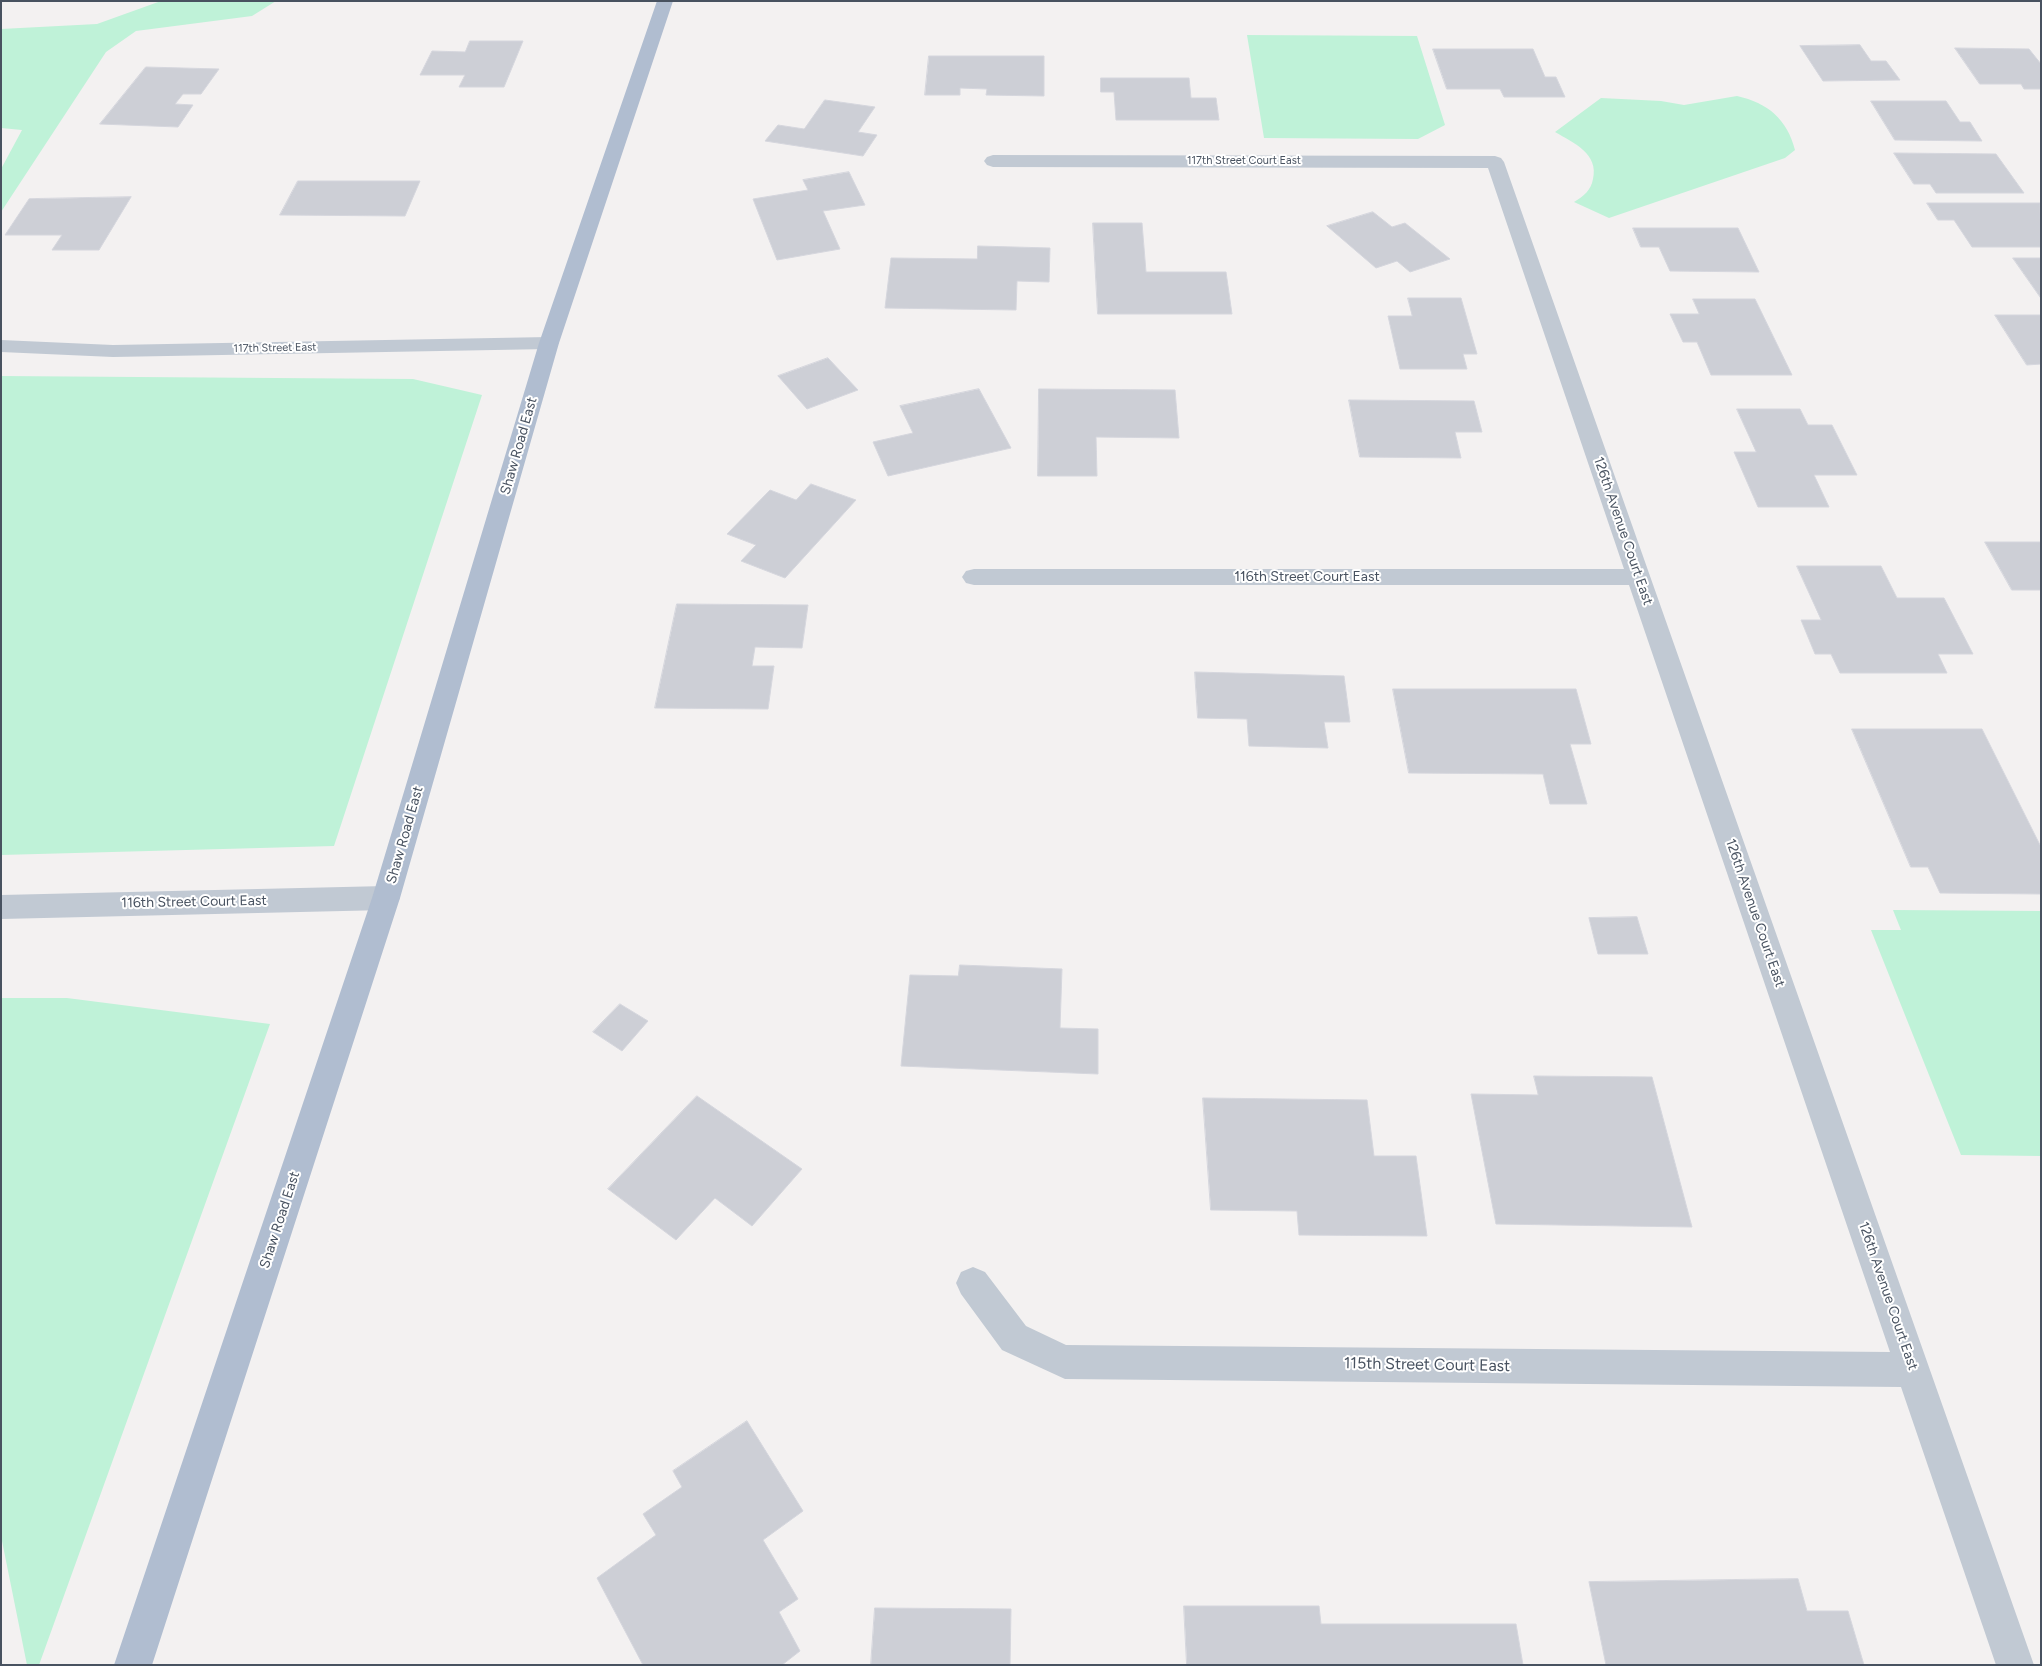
<!DOCTYPE html>
<html>
<head>
<meta charset="utf-8">
<style>
	body { margin:0 }
	#map { position:relative; width:2042px; height:1666px; overflow:hidden; background:#f3f1f1; font-family:Figtree,sans-serif }
	canvas { display:block }
	.frame { position:absolute; inset:0; border:2px solid #485260; pointer-events:none }
</style>
</head>
<body>
<div id="map">
<canvas width="2042" height="1666"></canvas>
<div class="frame"></div>
</div>
<script>
const ctx = document.querySelector('canvas').getContext('2d');
ctx.lineJoin = 'round';
function fill(path, color) {
  ctx.fillStyle = color;
  ctx.fill(path, 'evenodd');
}
function strokePath(path, color, width, dash) {
  ctx.strokeStyle = color;
  ctx.lineWidth = width;
  ctx.lineCap = dash ? 'butt' : 'round';
  ctx.setLineDash(dash || []);
  ctx.stroke(path);
}
function drawText(font, color, halo, rows, align = 'center') {
  ctx.font = font + ' Figtree,sans-serif';
  ctx.lineWidth = 4;
  ctx.setLineDash([]);
  ctx.textBaseline = 'middle';
  ctx.strokeStyle = halo;
  ctx.fillStyle = color;
  for (const [text, x, y, turn = 0] of rows) {
    ctx.save();
    ctx.translate(x, y);
    ctx.rotate((+turn || 0) * Math.PI / 180);
    ctx.textAlign = isNaN(turn) ? turn : align;
    if (halo) ctx.strokeText(text, 0, 0);
    ctx.fillText(text, 0, 0);
    ctx.restore();
  }
}
const green = new Path2D(`
	M161 1H276L252 16 136 31 106 52 1 212V169L22 130 1 128V29L97 24Z
	M1247 35 1417 36 1445 125 1418 139 1264 138Z
	M1737 96C1768 103 1787 119 1795 150L1785 158 1609 218 1574 202C1584 196 1591 190 1593 179 1599 154 1574 143 1555 132L1601 98 1661 101 1684 105Z
	M1 376 413 379 482 395 334 846 1 855Z
	M1893 910 2041 911V1156L1961 1155 1871 930H1901Z
	M1 998H67L270 1024 39 1665H27L1 1536Z`);
const building = new Path2D(`
	M470 41H523L504 87H459L465 75H420L432 51 465 52Z
	M1860 45 1871 61H1886L1900 80 1823 81 1800 46Z
	M1955 48 2029 49 2041 64V89H2024L2021 84H1980Z
	M1433 49H1533L1545 77H1556L1565 97H1504L1500 89H1447Z
	M929 56H1044V96L986 95 987 89 960 88V95H925Z
	M146 67 219 69 201 94H183L175 104 193 105 178 127 100 124Z
	M1101 78H1189L1191 98H1216L1219 120H1116L1114 92H1101Z
	M825 100 875 107 858 132 877 135 863 156 765 141 778 125 804 129Z
	M1871 101H1946L1960 122H1970L1982 141 1895 140Z
	M1894 153 1996 154 2024 193H1936L1930 184H1914Z
	M849 172 865 205 823 211 840 249 777 260 753 199 808 190 803 180Z
	M298 181H420L405 216 280 215Z
	M131 197 99 250H52L62 235H5L29 199Z
	M1927 203H2040L2041 247H1972L1954 220H1938Z
	M1373 212 1392 227 1405 223 1450 259 1410 272 1397 261 1376 268 1327 226Z
	M1093 223H1142L1146 272H1226L1232 314H1098Z
	M1633 228H1738L1759 272 1670 271 1659 247H1641Z
	M978 246 1050 248 1049 282 1017 281 1016 310 885 308 891 258 977 259Z
	M2013 258H2041V298Z
	M1408 298H1461L1477 354H1463L1467 369H1400L1388 316H1412Z
	M1693 299H1755L1792 375H1711L1697 342H1683L1670 314H1699Z
	M1995 315H2041V364L2027 365Z
	M828 358 858 390 807 409 778 376Z
	M979 389 1011 448 888 476 873 442 913 433 900 406Z
	M1039 389 1175 390 1179 438 1096 437 1097 476H1038Z
	M1349 400 1474 401 1482 432H1455L1461 458 1360 457Z
	M1737 409H1800L1808 425H1832L1857 475H1814L1829 507H1758L1734 452H1756Z
	M811 484 856 500 785 578 741 561 756 545 727 534 770 490 796 500Z
	M1985 542H2041V590H2012Z
	M1797 566H1881L1897 598H1944L1973 654H1938L1947 673H1840L1831 654H1815L1801 620H1821Z
	M677 604 808 605 802 648 755 647 752 666H774L768 709 655 708Z
	M1195 672 1344 676 1350 722H1324L1328 748 1249 746 1247 719 1198 718Z
	M1393 689H1576L1591 744H1570L1587 804H1550L1543 774 1409 773Z
	M1852 729H1982L2041 847V894L1940 893 1928 867H1911Z
	M1637 917 1648 954H1598L1589 918Z
	M960 965 1062 969 1060 1028 1098 1029V1074L901 1066 910 975 958 976Z
	M620 1004 648 1021 622 1051 593 1032Z
	M1534 1076 1652 1077 1692 1227 1496 1224 1471 1094 1538 1095Z
	M697 1096 802 1169 752 1226 715 1198 676 1240 608 1189Z
	M1203 1098 1367 1100 1374 1156H1416L1427 1236 1299 1235 1297 1211 1211 1210Z
	M747 1421 803 1511 763 1540 798 1599 779 1612 800 1651 782 1665H643L597 1578 656 1535 643 1514 682 1487 673 1471Z
	M1798 1579 1807 1611H1848L1864 1665H1606L1589 1582Z
	M1184 1606H1319L1321 1624H1516L1523 1665H1187Z
	M875 1608 1011 1609 1010 1665H871Z`);
const minor = new Path2D(`
	M993 155 1495 156 1501 158 1504 162 2034 1665H1996L1901 1387 1065 1379 1002 1350 961 1294 956 1283 961 1272 973 1267 985 1272 1026 1326 1066 1345 1890 1352 1629 585H974L966 583 962 577 966 571 974 569H1624L1488 168 993 167 987 165 984 161 987 157Z
	M549 337 556 339 559 343 556 347 549 349 113 357 1 352V340L113 345Z
	M386 886 396 890 400 898 396 906 386 910 1 919V895Z`);
const major = new Path2D(`
	M657 1H673L559 343 400 898 152 1665H114L372 898 539 343Z`);
const farStreetnames = [
	["117th Street Court East",1244,161],
	["117th Street East",275,348,-1]
];
const streetNames = [
	["Shaw Road East",519,446,-74],
	["126th Avenue Court East",1623,531,71],
	["116th Street Court East",1307,577],
	["Shaw Road East",405,835,-74],
	["116th Street Court East",194,902,-1],
	["126th Avenue Court East",1755,913,71],
	["Shaw Road East",280,1220,-72],
	["126th Avenue Court East",1888,1296,71]
];
const nearStreetnames = [
	["115th Street Court East",1427,1365,1]
];
fill(green, '#bff2d8');
fill(building, '#cdcfd6');
strokePath(building, '#d5d6dd', 1);
fill(minor, '#c1c9d3');
fill(major, '#b0bdd0');
drawText('11px', '#485260', '#fff', farStreetnames);
drawText('14px', '#485260', '#fff', streetNames);
drawText('16px', '#485260', '#fff', nearStreetnames);
</script>
</body>
</html>
